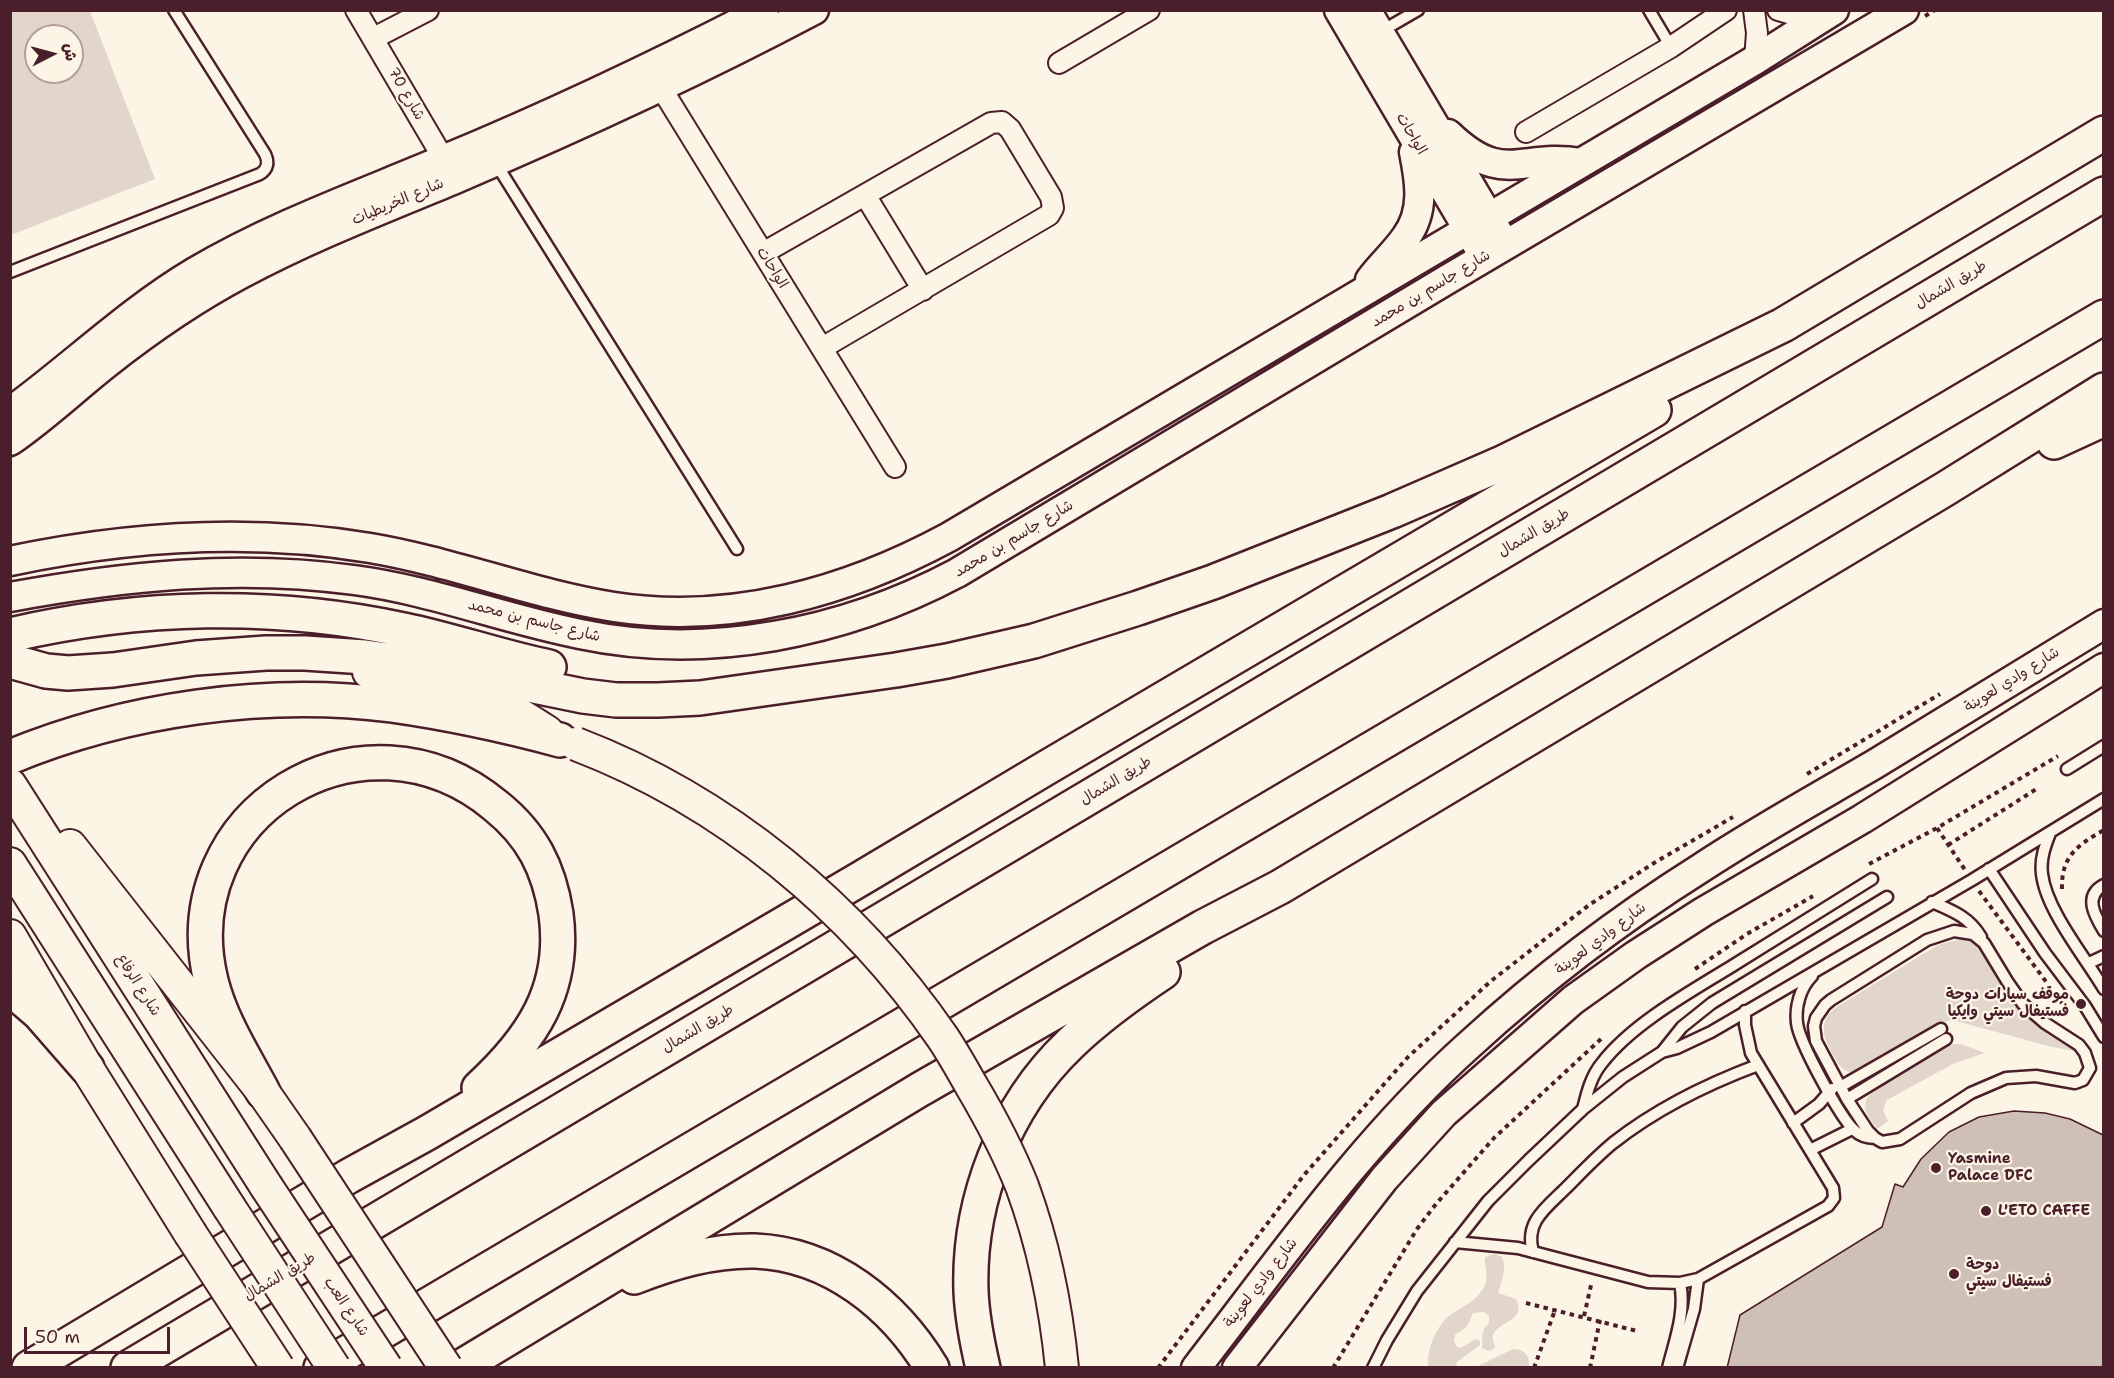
<!DOCTYPE html>
<html>
<head>
<meta charset="utf-8">
<style>
	body { margin:0 }
	#map { position:relative; width:2114px; height:1378px; overflow:hidden; background:#fcf5e5; font-family:"Shantell Sans","Playpen Sans Arabic",sans-serif }
	canvas { display:block }
	.frame { position:absolute; inset:0; border:12px solid #4a1f2b; pointer-events:none }
	.north { position:absolute; left:24px; top:24px; width:60px; height:60px; box-sizing:border-box; background:#fcf5e5; border:2px solid #b59f9b; border-radius:50%; rotate:84deg; font-size:16px; font-weight:700; line-height:24px; text-align:center; color:#4a1f2b }
	.north::after { content:''; display:block; margin:auto; width:21px; height:27px; background:#4a1f2b; clip-path:polygon(50% 0,100% 100%,50% 72%,0 100%) }
	.scale { position:absolute; left:24px; top:1327px; width:146px; height:27px; box-sizing:border-box; border:3px solid #4a1f2b; border-top:0; padding-left:8px; font-size:18px; line-height:21px; white-space:nowrap; color:#4a1f2b; -webkit-text-stroke:4px #fcf5e5; paint-order:stroke }
</style>
</head>
<body>
<div id="map">
<canvas width="2114" height="1378"></canvas>
<div class="frame"></div>
<div class="north">ش</div>
<div class="scale">50 m</div>
</div>
<script>
const ctx = document.querySelector('canvas').getContext('2d');
ctx.lineJoin = 'round';
function fill(path, color) {
  ctx.fillStyle = color;
  ctx.fill(path, 'evenodd');
}
function strokePath(path, color, width, dash) {
  ctx.strokeStyle = color;
  ctx.lineWidth = width;
  ctx.lineCap = dash ? 'butt' : 'round';
  ctx.setLineDash(dash || []);
  ctx.stroke(path);
}
function drawText(font, color, halo, rows, align = 'center') {
  ctx.font = font + ' "Shantell Sans","Playpen Sans Arabic",sans-serif';
  ctx.lineWidth = 4.5;
  ctx.setLineDash([]);
  ctx.textBaseline = 'middle';
  ctx.strokeStyle = halo;
  ctx.fillStyle = color;
  for (const [text, x, y, turn = 0] of rows) {
    ctx.save();
    ctx.translate(x, y);
    ctx.rotate((+turn || 0) * Math.PI / 180);
    ctx.textAlign = isNaN(turn) ? turn : align;
    if (halo) ctx.strokeText(text, 0, 0);
    ctx.fillText(text, 0, 0);
    ctx.restore();
  }
}
const green = new Path2D(`
	M11 10 90 11 155 179 11 235ZM36 36H72V72H36Z
	M1960 939H1969L1978 944C2008 993 2019 1026 2077 1048L2074 1051 2052 1047 1952 1020 1940 1023 1859 1072C1843 1075 1838 1064 1831 1051 1821 1034 1820 1018 1838 1006L1938 945Z
	M1948 1044H1961L1985 1053 1953 1064 1887 1100 1883 1110 1888 1121 1877 1129C1869 1117 1860 1109 1869 1095L1938 1048Z
	M1494 1254 1502 1257C1507 1269 1502 1281 1498 1293L1516 1299C1527 1320 1501 1321 1494 1333 1491 1337 1494 1343 1495 1348L1489 1351 1482 1348C1484 1335 1479 1334 1489 1323V1315L1483 1312 1473 1313C1467 1328 1467 1327 1455 1335L1454 1340 1456 1346 1460 1348 1476 1339 1480 1341V1345L1457 1362 1456 1365 1460 1367H1428C1427 1350 1435 1328 1449 1316 1462 1306 1477 1302 1485 1285 1489 1277 1484 1266 1485 1257Z
	M1513 1349C1525 1349 1530 1356 1529 1367H1476Z`);
const shadow = new Path2D(`
	M2090 1129 2104 1137V1368H1728L1884 1228 1903 1188Z`);
const building = new Path2D(`
	M2014 1111 2045 1113 2070 1119 2103 1135V1368H1727L1740 1315 1882 1227 1895 1184 1903 1187 1921 1159 1949 1132 1979 1117Z`);
const path = new Path2D(`
	M1925 16 1935 10
	M1807 774 1940 694
	M1937 828 1965 870
	M1948 845 2038 788
	M1869 864 1937 828 2058 756
	M2062 889C2061 857 2077 845 2104 830
	M1979 891 2067 1010
	M1695 969 1747 934 1813 896
	M2104 1088V1109
	M1526 1303 1637 1331
	M1584 1316 1592 1281
	M1158 1368 1304 1175 1408 1057 1491 981 1589 905 1654 863 1733 817
	M1333 1368 1417 1229 1436 1204 1494 1138 1602 1038
	M1534 1368 1555 1310
	M1590 1368 1600 1320`);
const lane = new Path2D(`
	M1649 10 1671 47
	M1380 32 1418 10
	M495 162 737 549
	M10 272 260 174C268 169 269 162 265 154L174 10
	M2067 769 2104 746
	M2050 833C2045 846 2040 859 2042 874 2046 910 2085 957 2104 989
	M1989 869 2045 953 2085 1006 2104 1037
	M2104 885C2083 896 2095 916 2104 931
	M1932 902C1953 911 1969 917 1981 937
	M1954 931 1973 934 1984 943 2007 981 2023 1004 2045 1023 2079 1045 2085 1053 2090 1068 2083 1080 2075 1083 2036 1076 2006 1078 1971 1093 1900 1139 1882 1142 1875 1138 1868 1131 1847 1099 1816 1041 1814 1026 1816 1018 1825 1005 1831 1000 1927 940Z
	M2089 963 2104 956
	M1812 976C1800 988 1795 1007 1797 1023 1799 1042 1840 1117 1854 1130 1860 1136 1867 1138 1875 1138
	M1662 1052 1682 1027 1712 1003 1887 897
	M1840 1087 1941 1029
	M1847 1099 1946 1039
	M1583 1109C1587 1093 1591 1076 1602 1063 1631 1025 1688 993 1729 968 1777 938 1824 909 1872 879
	M1793 1123 1819 1104 1832 1089
	M1810 1150 1852 1129
	M1455 1242 1518 1248 1648 1282 1680 1283 1698 1279 1828 1206 1834 1198 1833 1188 1751 1053 1745 1025V1011
	M1533 1252C1524 1222 1547 1207 1566 1188 1581 1173 1596 1157 1613 1143 1655 1110 1707 1084 1758 1065
	M1373 1368 1387 1340 1417 1291 1488 1201 1529 1160 1583 1109 1623 1077 1662 1052 1677 1048 1711 1032 1972 880 2104 799
	M1668 1368C1675 1340 1686 1312 1680 1283
	M1677 1368 1694 1309 1698 1279`);
const street = new Path2D(`
	M356 10 449 168
	M1754 10 1757 33 1755 60
	M1778 10 1816 21
	M374 38 428 10
	M1059 63 1149 10
	M655 78 895 467
	M1526 132 1671 47 1726 10
	M865 195 923 290
	M763 253 991 123 1002 122 1010 129 1051 197 1053 208 1049 215 822 348`);
const secondary = new Path2D(`
	M1339 10 1478 246
	M1366 10 1498 233
	M1448 134C1503 187 1519 153 1581 163
	M1370 280C1381 265 1395 253 1406 237 1425 211 1420 182 1414 152
	M10 412C73 366 128 312 195 272 273 226 360 195 443 160 552 115 659 64 764 10
	M10 441C45 417 74 389 107 363 149 330 194 299 241 274 310 237 383 209 455 179 577 127 697 72 814 10
	M10 561C129 536 250 528 370 548 453 562 532 594 614 607 731 625 847 592 949 537L1755 60 1834 10
	M10 597C124 576 238 564 354 580 431 590 504 619 580 634 707 661 844 633 957 573L1448 279 1904 10
	M1196 1368C1282 1257 1364 1139 1469 1045 1539 981 1620 919 1701 868 1757 831 1817 798 1875 764 1951 718 2027 671 2104 624
	M1237 1368 1384 1179 1444 1113 1573 1000 1636 955 1703 912 1862 819 2104 668`);
const primary = new Path2D(`
	M369 672C411 678 455 688 495 703 513 710 530 721 547 732
	M10 785 266 1186
	M70 846 263 1092 295 1138
	M10 864 229 1207
	M10 936 87 1068 190 1233`);
const highway = new Path2D(`
	M2054 442 2104 419
	M10 635C139 605 275 602 404 630 453 640 500 657 549 667
	M10 661 46 671 68 673 113 670 196 658 266 653H305L365 657 446 668 583 696 616 700H658L700 698 896 670 947 661 1034 641 1138 608 1213 582 1392 511 1500 464 1783 325 2104 133
	M10 757C126 709 266 689 391 705 448 713 504 725 560 740
	M10 988 39 1013 87 1068
	M263 1092C244 1056 221 1021 211 981 170 813 363 695 496 806 532 835 549 868 556 914 566 989 532 1039 479 1088
	M634 1277C673 1262 713 1250 755 1251 831 1254 894 1305 932 1368
	M29 1368 349 1176 427 1133 860 879 1046 768 1654 410
	M128 1368 2104 194
	M321 1368 2104 317
	M459 1368 919 1090 1203 927 1280 887 1945 489 2104 390
	M983 1368C977 1342 972 1317 971 1291 968 1201 1004 1107 1070 1044 1098 1017 1130 994 1163 972`);
const primaryBridge = new Path2D(`
	M576 744C725 801 853 907 943 1038 953 1053 962 1069 971 1085 990 1117 1008 1151 1022 1186 1043 1243 1056 1307 1062 1368
	M295 1138 446 1368
	M266 1186 386 1368
	M229 1207 334 1368
	M190 1233 278 1368`);
const markers = [
	[2081,1004,6,"#4a1f2b"],
	[1936,1168,6,"#4a1f2b"],
	[1986,1211,6,"#4a1f2b"],
	[1954,1274,6,"#4a1f2b"]
];
const streetNames = [
	["شارع 70",406,94,60],
	["الواحات",1411,134,59],
	["شارع الخريطيات",398,202,-23],
	["الواحات",772,268,58],
	["طريق الشمال",1951,285,-31],
	["شارع جاسم بن محمد",1431,289,-31],
	["طريق الشمال",1534,533,-31],
	["شارع جاسم بن محمد",1014,539,-31],
	["شارع جاسم بن محمد",534,621,14],
	["شارع وادي لعوينة",2012,680,-32],
	["طريق الشمال",1116,781,-31],
	["شارع وادي لعوينة",1601,939,-37],
	["شارع الرفاع",138,985,58],
	["طريق الشمال",698,1029,-31],
	["طريق الشمال",280,1277,-31],
	["شارع وادي لعوينة",1261,1283,-52],
	["شارع العب",346,1307,56]
];
const poiNames = [
	["موقف سيارات دوحة",2069,995,"right"],
	["فستيفال سيتي وايكيا",2069,1012,"right"],
	["Yasmine",1948,1159],
	["Palace DFC",1948,1176],
	["L'ETO CAFFE",1998,1211],
	["دوحة",1966,1265],
	["فستيفال سيتي",1966,1282]
];
fill(green, '#e2d5ca');
fill(shadow, '#0003');
fill(building, '#cfc0b7');
strokePath(building, '#4a1f2b', 1.5);
strokePath(lane, '#4a1f2b', 15);
strokePath(street, '#4a1f2b', 24);
strokePath(secondary, '#4a1f2b', 33);
strokePath(primary, '#4a1f2b', 36);
strokePath(highway, '#4a1f2b', 38);
strokePath(path, '#4a1f2b', 4, [4.5, 4.5]);
strokePath(lane, '#fcf5e5', 10);
strokePath(street, '#fcf5e5', 20);
strokePath(secondary, '#fcf5e5', 28);
strokePath(primary, '#fcf5e5', 32);
strokePath(highway, '#fcf5e5', 33);
strokePath(primaryBridge, '#4a1f2b', 36, []);
strokePath(primaryBridge, '#fcf5e5', 32);
for (const [x, y, r, color] of markers) {
  const dot = new Path2D();
  dot.arc(x, y, r, 0, 2 * Math.PI);
  ctx.fillStyle = color;
  ctx.fill(dot);
  strokePath(dot, '#fcf5e5', 2);
}
drawText('15px', '#4a1f2b', '#fcf5e5', streetNames);
drawText('bold 15px', '#4a1f2b', '#fcf5e5', poiNames, 'left');
</script>
</body>
</html>
